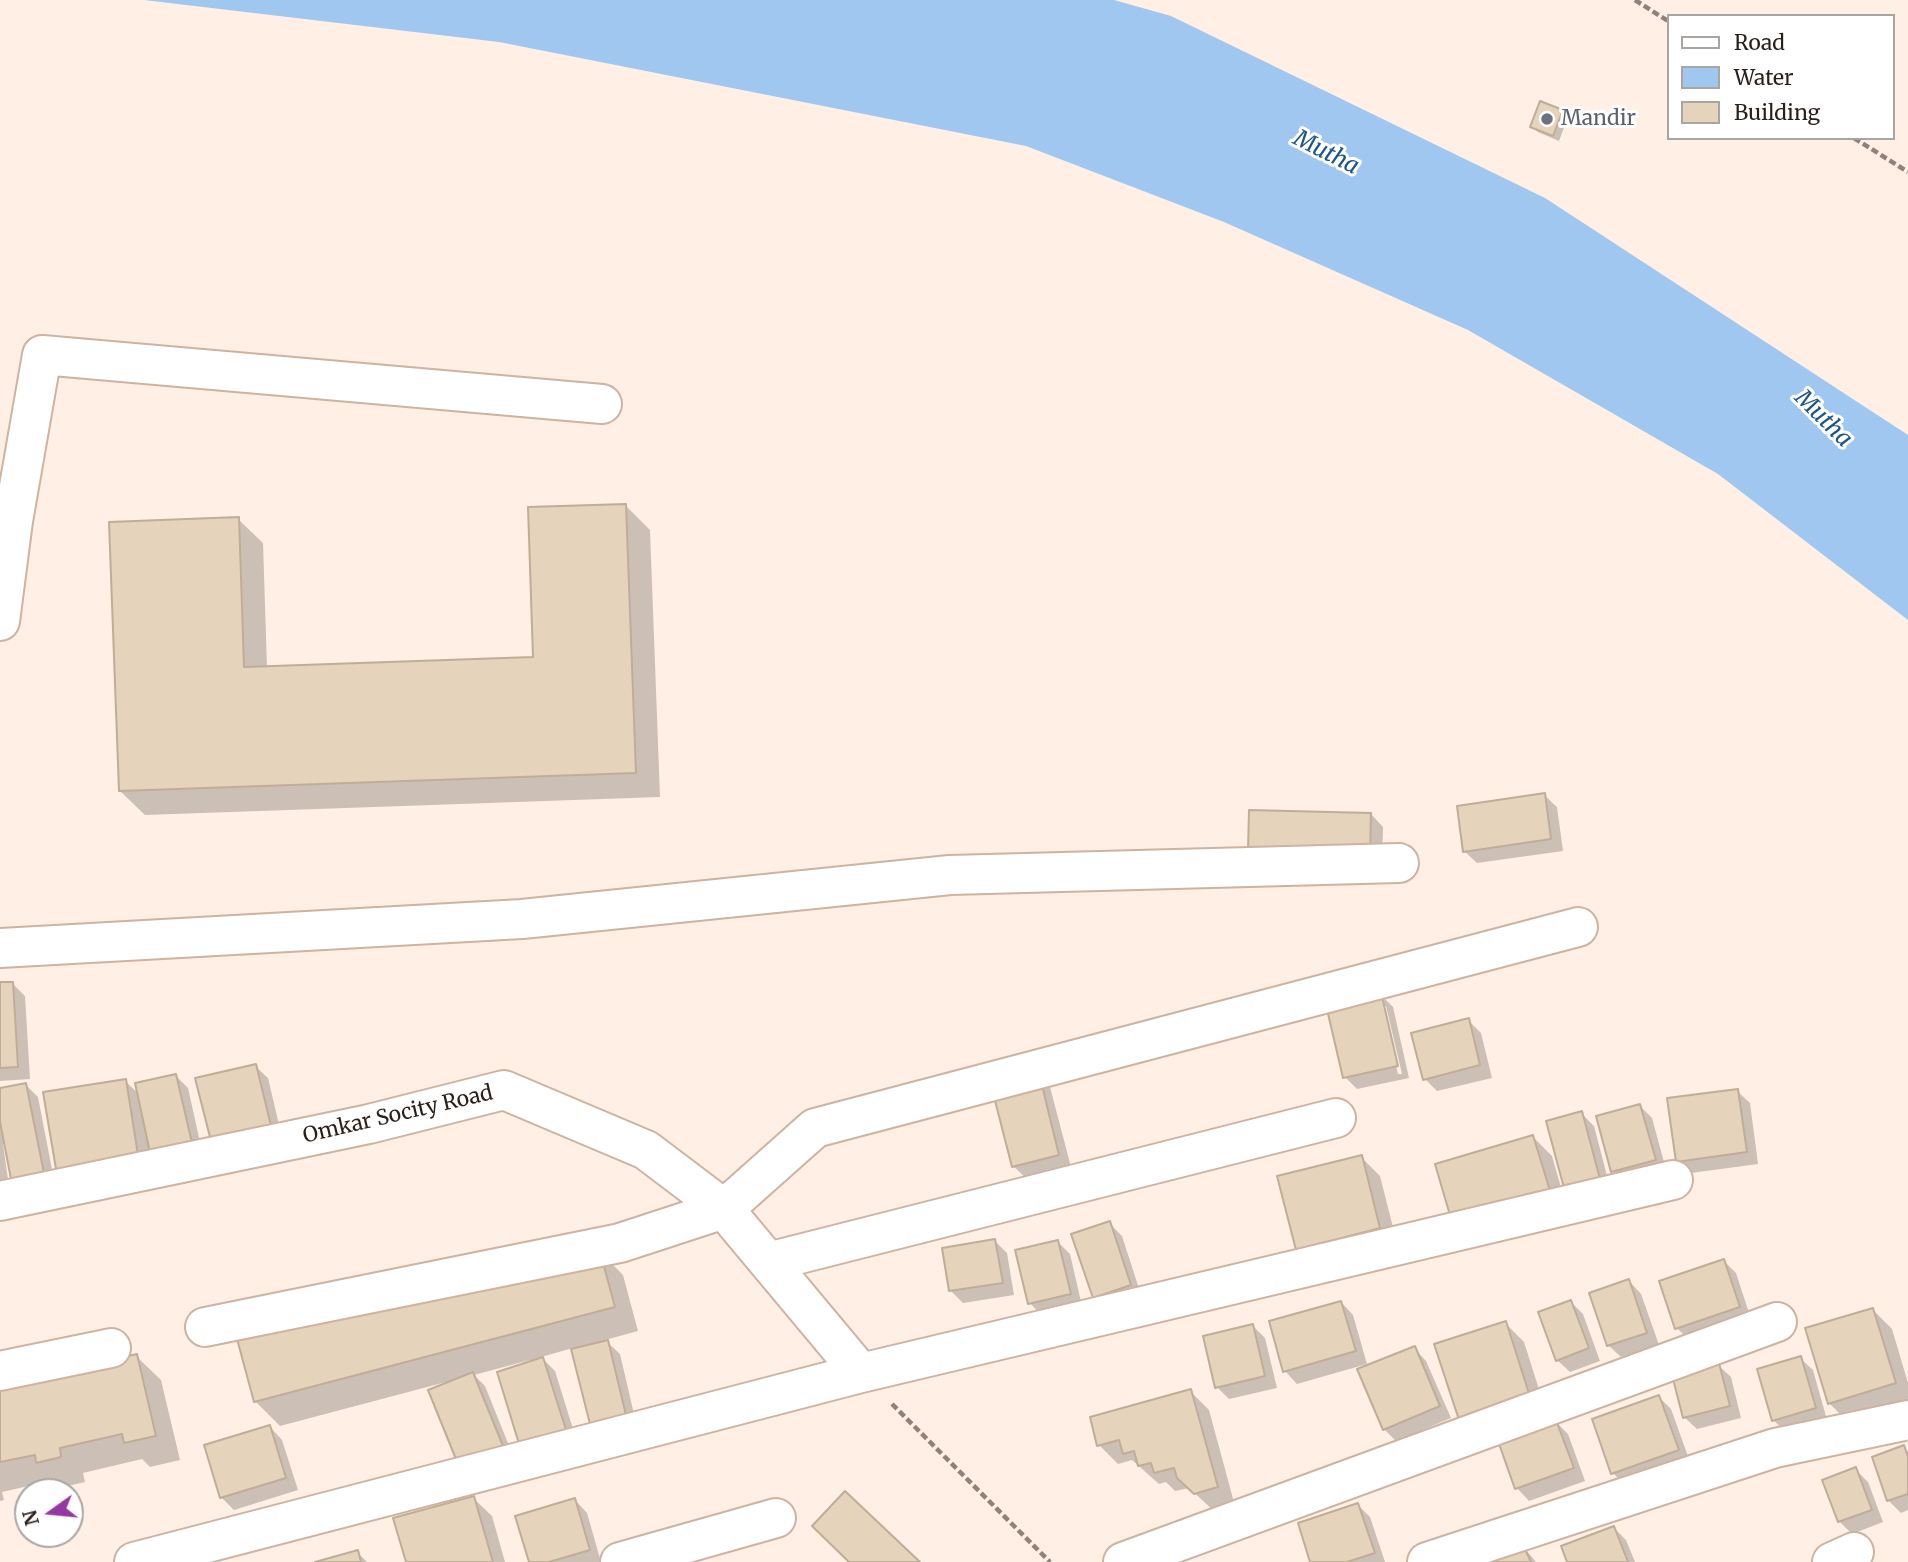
<!DOCTYPE html>
<html>
<head>
<meta charset="utf-8">
<style>
	body { margin:0 }
	#map { position:relative; width:1908px; height:1562px; overflow:hidden; background:#ffefe4; font-family:Merriweather,serif }
	canvas { display:block }
	.legend { position:absolute; left:1667px; top:14px; width:228px; height:126px; box-sizing:border-box; background:#fff; border:2px solid #a9a5a3; margin:0; padding:9px 12px; list-style:none; font-size:21px; color:#291f19 }
	.legend li { display:flex; align-items:center; gap:14px; height:35px }
	.legend b { width:35px; border:2px solid #a9a5a3 }
	.north { position:absolute; left:14px; top:1478px; width:70px; height:70px; box-sizing:border-box; background:#fff; border:2px solid #a9a5a3; border-radius:50%; rotate:255deg; font-size:19px; font-weight:700; line-height:28px; text-align:center; color:#291f19 }
	.north::after { content:''; display:block; margin:auto; width:24px; height:32px; background:#9538a2; clip-path:polygon(50% 0,100% 100%,50% 72%,0 100%) }
</style>
</head>
<body>
<div id="map">
<canvas width="1908" height="1562"></canvas>
<ul class="legend">
<li><b style="height:9px;background:#fff"></b>Road</li>
<li><b style="height:19px;background:#a0c7ef"></b>Water</li>
<li><b style="height:19px;background:#e5d3bb"></b>Building</li>
</ul>
<div class="north">N</div>
</div>
<script>
const ctx = document.querySelector('canvas').getContext('2d');
ctx.lineJoin = 'round';
function fill(path, color) {
  ctx.fillStyle = color;
  ctx.fill(path, 'evenodd');
}
function strokePath(path, color, width, dash) {
  ctx.strokeStyle = color;
  ctx.lineWidth = width;
  ctx.lineCap = dash ? 'butt' : 'round';
  ctx.setLineDash(dash || []);
  ctx.stroke(path);
}
function drawText(font, color, halo, rows, align = 'center') {
  ctx.font = font + ' Merriweather,serif';
  ctx.lineWidth = 6;
  ctx.setLineDash([]);
  ctx.textBaseline = 'middle';
  ctx.strokeStyle = halo;
  ctx.fillStyle = color;
  for (const [text, x, y, turn = 0] of rows) {
    ctx.save();
    ctx.translate(x, y);
    ctx.rotate((+turn || 0) * Math.PI / 180);
    ctx.textAlign = isNaN(turn) ? turn : align;
    if (halo) ctx.strokeText(text, 0, 0);
    ctx.fillText(text, 0, 0);
    ctx.restore();
  }
}
const water = new Path2D(`
	M144 0H1114L1171 16 1545 198 1908 435V620L1718 474 1468 330 1224 222 1026 146 499 42Z`);
const shadow = new Path2D(`
	M1562 112 1568 117 1559 141 1538 132 1532 127Z
	M625 505 650 530 660 797 145 815 120 791 238 519 263 543 267 668 535 659Z
	M1544 795 1557 807 1563 851 1477 863 1464 851Z
	M1371 814 1383 827 1382 866 1250 851Z
	M12 983 25 996 30 1079 0 1081V984Z
	M1380 994 1393 1007 1409 1078 1357 1089 1345 1077ZM1382 1006H1386L1402 1074H1398Z
	M1468 1020 1481 1033 1492 1078 1437 1091 1425 1079Z
	M255 1066 268 1078 283 1142 197 1080Z
	M1038 1075 1050 1087 1071 1167 1026 1178 1013 1166Z
	M176 1076 188 1088 204 1160 76 1186 58 1168 125 1081 140 1095Z
	M26 1085 38 1097 55 1185 6 1144H3L11 1201 0 1202V1090Z
	M1737 1091 1750 1103 1758 1164 1691 1173 1678 1161Z
	M1640 1106 1652 1118 1667 1173 1625 1184 1613 1171Z
	M1581 1113 1594 1126 1611 1191 1565 1187Z
	M1533 1137 1552 1156 1568 1212 1472 1240Z
	M1361 1157 1380 1176 1398 1247 1298 1249Z
	M1109 1223 1122 1236 1142 1298 1107 1309 1094 1297Z
	M995 1241 1007 1253 1014 1295 963 1303 951 1291Z
	M1058 1242 1070 1254 1082 1306 1042 1316 1030 1303Z
	M598 1250 623 1275 638 1331 605 1340 620 1354 637 1427 592 1423 573 1348 541 1357 555 1371 578 1445 522 1446 530 1360 474 1375 485 1386 518 1468 446 1382 280 1426 255 1401Z
	M1724 1261 1736 1273 1751 1319 1689 1340 1677 1328Z
	M1629 1281 1641 1294 1659 1345 1621 1357 1608 1345Z
	M1341 1302 1353 1315 1367 1364 1297 1384 1285 1371Z
	M1571 1302 1583 1314 1600 1361 1570 1372 1557 1360Z
	M1873 1310 1892 1329 1908 1383V1403L1848 1422 1829 1403Z
	M1505 1323 1524 1342 1550 1424 1556 1422 1568 1434 1585 1481 1529 1501 1517 1488Z
	M1253 1326 1265 1338 1277 1388 1229 1399 1217 1387Z
	M1414 1348 1426 1361 1451 1418 1396 1441 1384 1429Z
	M136 1356 161 1380 180 1460 150 1467 142 1459 83 1473 85 1482 63 1487 55 1480 2 1492 4 1500 0 1501V1387Z
	M1800 1358 1813 1370 1827 1420 1786 1432 1773 1420Z
	M1718 1365 1731 1377 1741 1418 1697 1429 1684 1417Z
	M1190 1391 1209 1410 1235 1506 1214 1511 1189 1488 1175 1491 1166 1482 1159 1484 1132 1460 1118 1464 1099 1445Z
	M1659 1397 1671 1409 1690 1462 1625 1485 1613 1473Z
	M270 1427 282 1440 298 1490 234 1510 221 1497Z
	M1903 1447 1908 1452V1510L1901 1513 1889 1501 1874 1458Z
	M1855 1469 1868 1482 1883 1522 1852 1534 1839 1521Z
	M473 1498 492 1516 505 1562H408Z
	M575 1500 587 1513 601 1562H531Z
	M1358 1505 1370 1517 1385 1562H1312Z
	M1614 1528 1626 1540 1635 1562H1569Z
	M1522 1545 1536 1562H1484Z
	M357 1552 367 1562H321Z`);
const building = new Path2D(`
	M1540 101 1563 110 1553 136 1530 127Z
	M626 504 636 773 119 791 109 522 239 517 244 667 533 657 528 507Z
	M1545 793 1551 839 1463 852 1457 806Z
	M1249 810 1371 813 1370 854 1248 852Z
	M0 982H13L18 1067 0 1068Z
	M1381 992 1398 1066 1343 1078 1326 1005Z
	M1469 1018 1480 1065 1423 1080 1411 1033Z
	M256 1064 272 1130 212 1145 195 1078Z
	M1039 1073 1059 1155 1012 1167 991 1085Z
	M176 1074 193 1147 151 1157 135 1083Z
	M126 1079 138 1155 56 1169 43 1092Z
	M26 1083 44 1173 11 1179 0 1122V1088Z
	M1738 1089 1747 1152 1676 1162 1667 1098Z
	M1640 1104 1656 1160 1611 1172 1596 1116Z
	M1582 1111 1600 1179 1564 1188 1546 1121Z
	M1533 1135 1551 1194 1452 1222 1435 1164Z
	M1362 1155 1380 1228 1296 1250 1277 1176Z
	M1110 1221 1131 1285 1093 1298 1071 1234Z
	M995 1239 1003 1283 949 1291 942 1248Z
	M1058 1240 1071 1294 1028 1304 1015 1250Z
	M599 1248 615 1307 254 1402 236 1335Z
	M1724 1259 1740 1307 1675 1329 1659 1281Z
	M1629 1279 1647 1333 1607 1346 1589 1293Z
	M1571 1300 1589 1348 1556 1361 1538 1312Z
	M1341 1301 1356 1351 1283 1372 1269 1321Z
	M1873 1308 1896 1383 1828 1404 1805 1328Z
	M1506 1321 1532 1403 1461 1426 1434 1344Z
	M1253 1324 1265 1376 1215 1388 1203 1336Z
	M608 1340 626 1415 590 1424 571 1349Z
	M1415 1346 1440 1406 1383 1430 1357 1369Z
	M137 1354 156 1436 124 1443 122 1434 60 1448 61 1457 36 1463 35 1455 0 1462V1385Z
	M1801 1356 1816 1408 1772 1421 1757 1369Z
	M543 1357 567 1433 520 1447 497 1372Z
	M1719 1363 1730 1406 1683 1418 1672 1375Z
	M473 1372 507 1456 462 1474 428 1390Z
	M1191 1389 1218 1487 1194 1494 1177 1478 1174 1468 1154 1473 1151 1463 1138 1466 1134 1451 1123 1454 1119 1440 1097 1446 1090 1417Z
	M1659 1395 1679 1450 1611 1474 1592 1419Z
	M1556 1420 1574 1468 1515 1489 1498 1441Z
	M270 1425 286 1478 220 1498 204 1445Z
	M1904 1445 1908 1457V1494L1887 1501 1872 1457Z
	M1856 1467 1872 1510 1838 1522 1822 1480Z
	M845 1491 920 1562H849L812 1526Z
	M474 1496 493 1562H406L393 1518Z
	M575 1498 590 1550 549 1562H529L515 1516Z
	M1358 1503 1375 1553 1347 1562H1310L1298 1523Z
	M1614 1526 1628 1562H1567L1561 1546Z
	M1522 1543 1531 1562H1480Z
	M358 1550 361 1562H315Z`);
const path = new Path2D(`
	M1635 0 1668 21
	M1854 138 1908 172
	M892 1404 1050 1562`);
const street = new Path2D(`
	M0 621 13 521 42 355 602 404
	M0 948 522 919 950 875 1399 863
	M0 1201 369 1124 504 1090 646 1150 724 1209 861 1373
	M768 1262 1336 1118
	M205 1327 620 1243 724 1209 815 1128 1578 927
	M0 1371 111 1348
	M134 1562 861 1373 1673 1180
	M620 1562 776 1518
	M1123 1562 1777 1322
	M1427 1562 1775 1448 1908 1420
	M1832 1562 1854 1552`);
const markers = [
	[1547,119,7,"#6b7280"]
];
const worshipNames = [
	["Mandir",1561,119]
];
const streetNames = [
	["Omkar Socity Road",398,1115,-13]
];
const waterNames = [
	["Mutha",1326,153,27],
	["Mutha",1823,419,45]
];
fill(water, '#a0c7ef');
fill(shadow, '#0003');
fill(building, '#e5d3bb');
strokePath(building, '#bfad97', 2);
strokePath(street, '#cdb3a2', 42);
strokePath(path, '#8f827a', 4.5, [7, 3.5]);
strokePath(street, '#fff', 38);
for (const [x, y, r, color] of markers) {
  const dot = new Path2D();
  dot.arc(x, y, r, 0, 2 * Math.PI);
  ctx.fillStyle = color;
  ctx.fill(dot);
  strokePath(dot, '#fff', 2.5);
}
drawText('21px', '#5b616d', '#fff', worshipNames, 'left');
drawText('21px', '#291f19', '#fff', streetNames);
drawText('italic 23px', '#1e5587', '#fff', waterNames);
</script>
</body>
</html>
